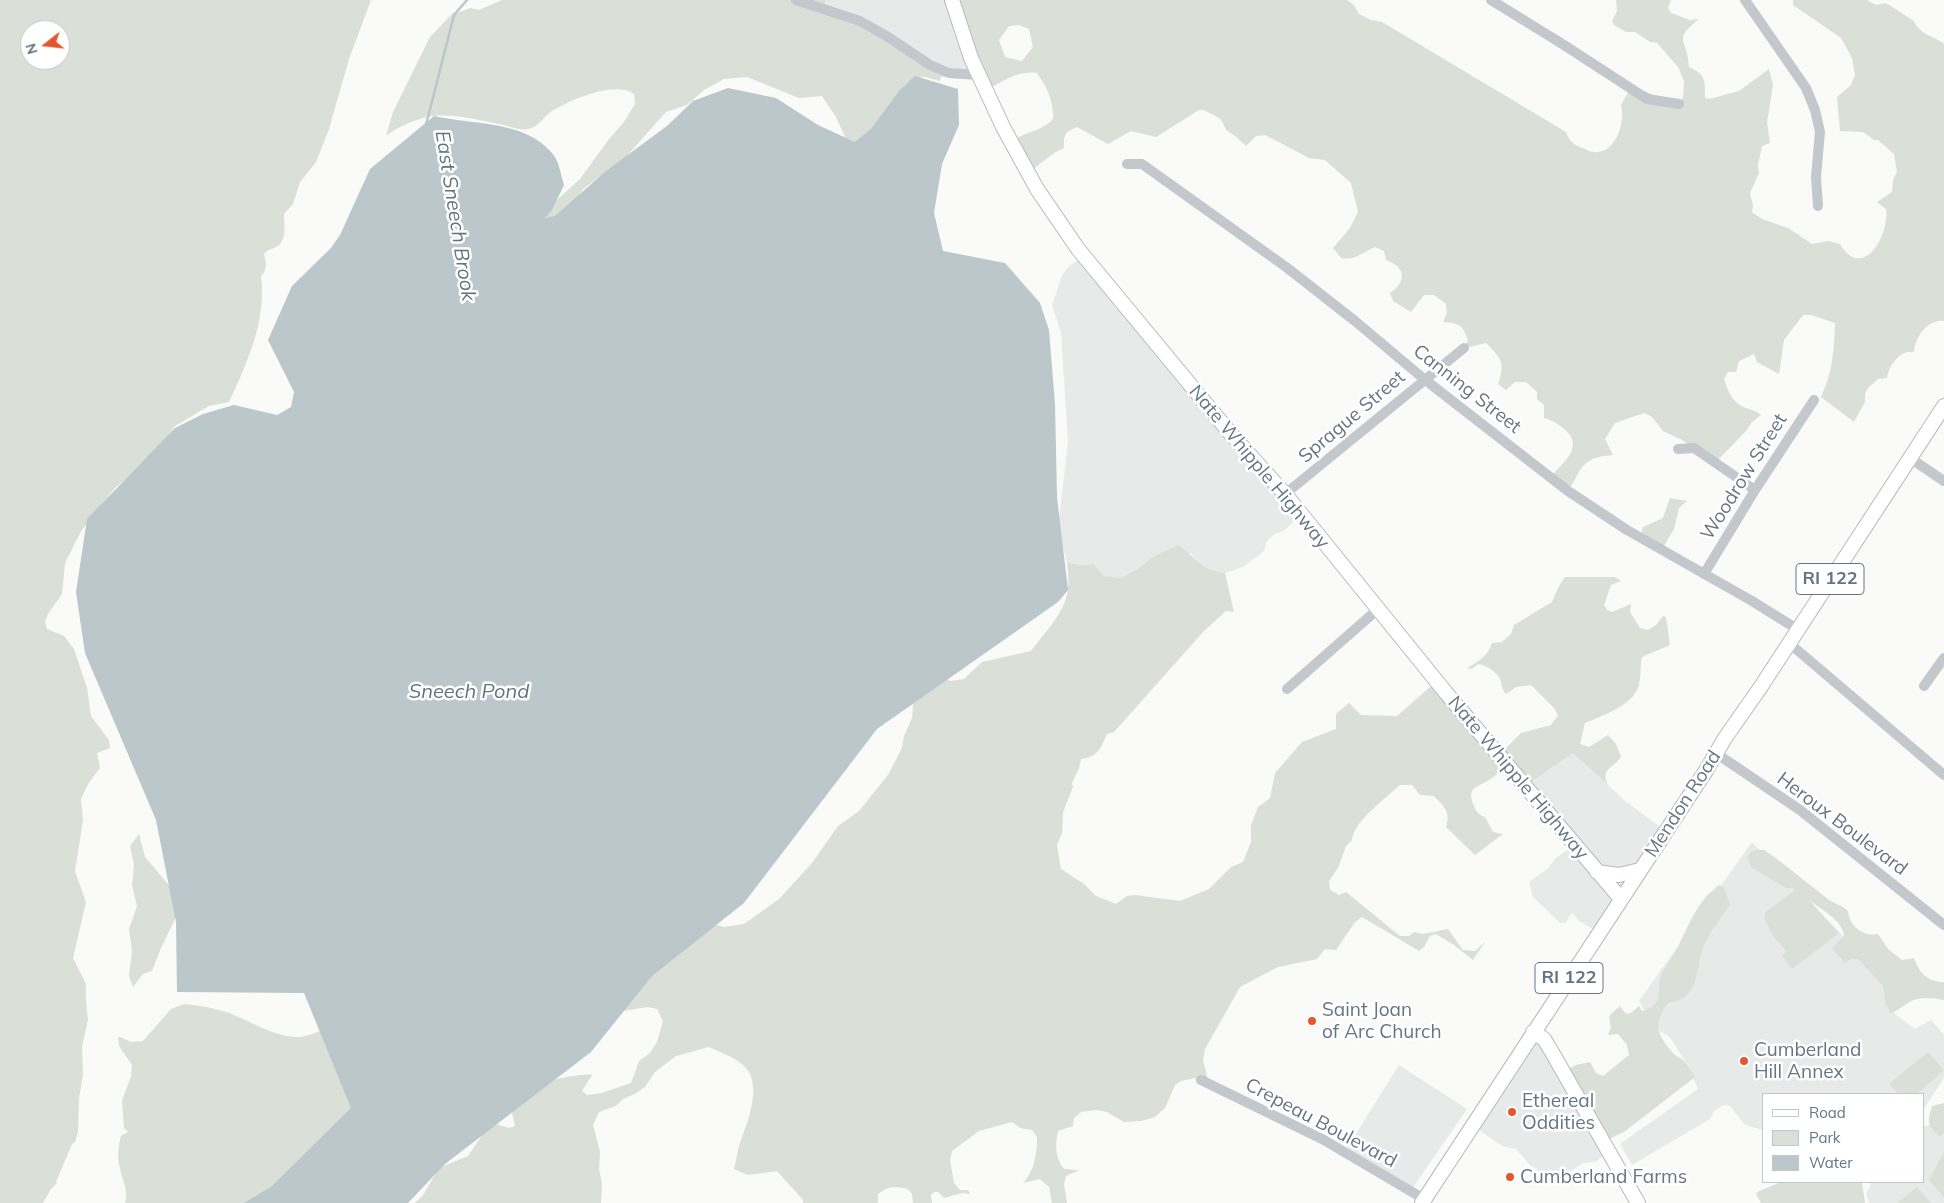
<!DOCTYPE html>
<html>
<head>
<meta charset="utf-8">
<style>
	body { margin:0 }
	#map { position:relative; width:1944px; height:1203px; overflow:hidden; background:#fafaf8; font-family:Mulish,sans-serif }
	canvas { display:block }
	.legend { position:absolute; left:1762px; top:1093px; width:162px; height:90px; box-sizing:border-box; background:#fff; border:1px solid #c1c8cd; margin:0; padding:6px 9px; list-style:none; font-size:15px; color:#657683 }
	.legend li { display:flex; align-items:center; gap:10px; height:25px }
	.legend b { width:25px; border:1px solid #c1c8cd }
	.north { position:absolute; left:20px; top:20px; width:50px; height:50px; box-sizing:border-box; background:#fff; border:1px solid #c1c8cd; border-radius:50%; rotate:254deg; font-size:14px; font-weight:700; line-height:20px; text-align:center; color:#657683 }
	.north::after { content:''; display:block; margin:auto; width:18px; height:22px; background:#e4572e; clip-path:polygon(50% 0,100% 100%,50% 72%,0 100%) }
</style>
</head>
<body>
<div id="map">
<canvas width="1944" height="1203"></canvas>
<ul class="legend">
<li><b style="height:6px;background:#fff"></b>Road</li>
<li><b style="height:14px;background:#dadfd7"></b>Park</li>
<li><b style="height:14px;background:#bbc7cb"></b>Water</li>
</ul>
<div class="north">N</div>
</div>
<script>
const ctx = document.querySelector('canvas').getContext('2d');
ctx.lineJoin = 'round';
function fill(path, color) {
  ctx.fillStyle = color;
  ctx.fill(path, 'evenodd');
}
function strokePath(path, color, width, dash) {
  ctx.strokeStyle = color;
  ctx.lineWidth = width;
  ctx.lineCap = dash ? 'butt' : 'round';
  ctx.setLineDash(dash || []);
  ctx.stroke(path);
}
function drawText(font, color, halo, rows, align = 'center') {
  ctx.font = font + ' Mulish,sans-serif';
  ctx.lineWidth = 5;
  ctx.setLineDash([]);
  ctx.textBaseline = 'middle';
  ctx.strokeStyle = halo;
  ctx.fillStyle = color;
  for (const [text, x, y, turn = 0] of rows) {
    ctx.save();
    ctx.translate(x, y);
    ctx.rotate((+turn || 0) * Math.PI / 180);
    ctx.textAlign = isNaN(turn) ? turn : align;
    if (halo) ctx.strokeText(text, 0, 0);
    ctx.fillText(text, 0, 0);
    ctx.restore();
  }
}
const built = new Path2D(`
	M826 0H954L981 72 957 74 824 8Z
	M1087 254 1298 517 1285 530 1275 534 1267 541 1264 551 1243 567 1225 573 1214 572 1202 567 1191 553 1151 558 1138 569 1121 578 1104 576 1094 564 1083 565 1067 563 1058 528 1068 442 1061 332 1052 305 1062 276 1068 267Z
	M1573 753 1624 800 1667 832 1600 933 1579 921 1572 913 1570 915 1566 923H1560L1533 897 1529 882 1547 869 1556 858 1575 845 1527 785Z
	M1752 842 1893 988 1894 1013 1915 1029 1931 1020 1944 1035V1078L1923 1110V1094H1763V1130L1745 1125 1730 1106 1724 1105 1714 1111 1710 1119 1632 1165 1620 1144 1698 1089 1687 1064 1669 1036 1661 1032 1650 1020 1639 1001Z
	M1538 1030 1611 1151 1595 1162 1583 1163 1562 1177 1555 1186 1551 1180 1540 1175 1537 1169 1531 1166 1516 1149 1502 1146 1475 1127Z
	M1399 1065 1467 1109 1412 1189 1347 1148Z
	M1933 1123 1944 1136V1203H1869L1866 1193 1871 1185 1868 1182H1923V1125L1927 1126Z`);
const green = new Path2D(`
	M0 0H371L349 59 329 129 316 162 300 182 293 204 284 214C284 224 287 239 278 246 273 249 268 249 264 254 266 263 268 269 261 276 267 320 247 363 229 402L209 406 175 426 156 453 115 488 81 531 65 563 62 594 48 614 45 622 47 629 64 636 74 649 87 688 91 716 109 740 110 748 97 753 100 768 88 784 81 799 83 820 75 871 86 902 73 958 86 984V1003L88 1019 82 1047 83 1075 79 1098 78 1132 75 1142 72 1144 56 1182 57 1183 51 1189 43 1203H0ZM30 30H60V60H30Z
	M502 0H826L824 8 863 23 948 75 941 77 940 81 925 77 914 78 883 127 853 144 847 141 836 117 822 96 799 98 747 77 724 79 704 90 687 105 666 112 625 158 583 189 570 209 561 217 546 220V210L580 179 609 139 624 122 635 104 634 94C615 80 570 100 552 111 543 117 539 127 528 129 520 131 507 125 498 124 481 120 452 114 434 116 420 117 397 127 386 136L393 112 430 37 454 12 455 14 470 8 479 10Z
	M954 0H1347L1354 5 1359 14 1371 20 1382 22 1566 132C1569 141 1574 145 1582 148 1586 149 1590 152 1593 152 1616 155 1626 121 1621 105L1632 85 1653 95 1681 100 1683 98 1684 81 1678 67 1657 43 1650 42 1635 32H1626L1614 25 1612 21 1617 11 1616 0H1671L1668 8 1671 13 1690 20 1699 19C1671 42 1688 37 1689 67 1706 75 1705 80 1705 98L1709 99 1739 91 1769 69 1773 85 1767 123 1770 143 1762 146 1758 165 1759 173 1750 193 1753 206 1752 212 1762 219 1788 228 1812 244 1828 241 1840 244C1862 282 1890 236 1886 209L1877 202 1892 192 1893 180 1897 172 1894 154 1878 140H1874L1863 132 1840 131 1837 97 1851 85 1855 75 1852 58 1841 38 1793 5V0H1867L1876 5 1886 3 1914 21C1919 34 1934 36 1944 44V321C1928 319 1915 337 1914 352 1900 350 1889 365 1887 378L1878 379 1868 388 1865 394V402L1854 422 1821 397C1833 371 1834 351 1835 323L1811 315H1803L1784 340 1779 374 1757 362 1754 354 1739 361 1736 372H1728L1724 379C1728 391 1732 403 1746 408 1752 410 1756 411 1761 415L1751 423 1747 430 1718 460 1707 458 1682 440 1663 431 1652 417 1644 413 1615 423 1605 439 1613 455C1602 456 1591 457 1583 466 1576 474 1576 482 1567 490L1551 476C1564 462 1585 446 1564 429 1557 423 1552 420 1544 418V405L1537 399V392L1526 382H1515L1506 390 1498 384C1506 363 1501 358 1486 343L1465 348 1468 340C1462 324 1459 323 1443 322L1447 313 1446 304 1434 295H1424L1411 312 1393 301 1390 293C1407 282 1406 267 1386 260L1384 251 1375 247C1362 252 1356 261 1341 258L1333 248 1350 228 1358 212 1351 183 1325 160 1309 158 1265 135 1256 136 1246 146 1235 136 1226 130 1221 119 1204 110H1199L1156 137 1131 131 1108 144 1077 127 1067 132 1064 138V148L1054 153 1031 171 1015 139C1027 132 1045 129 1053 119 1054 102 1047 87 1037 73 1020 70 1003 81 988 89ZM1019 25 1029 29 1033 47 1022 61 1005 57 999 40 1009 26Z
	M1670 498 1687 501 1679 508 1674 529 1662 549 1640 537 1643 527 1663 518Z
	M1178 545C1197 557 1200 571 1225 573L1234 612 1226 611 1204 631 1114 732 1107 734C1101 748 1098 757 1081 759L1079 768 1072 783 1073 787 1063 812 1062 833 1057 845 1061 869 1084 884 1096 896 1116 904 1127 896 1135 895 1180 901 1209 889 1231 867 1243 862 1251 842V825L1258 807 1270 798 1275 773 1302 742 1336 729V714L1349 703 1361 715 1397 716 1438 680 1501 753 1521 733 1551 725 1558 715 1554 708 1531 685 1516 687 1506 694C1502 689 1502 687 1501 682 1499 673 1488 666 1479 664L1471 669 1467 668C1479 661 1488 656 1492 643L1502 642 1511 634 1514 625 1552 602 1559 586 1565 577H1615L1621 581 1611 585 1604 605 1607 610 1612 612 1631 604 1630 612 1640 628 1648 630 1656 625 1663 616 1666 617 1670 645 1642 657C1640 666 1641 676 1639 685 1634 705 1602 716 1585 723L1580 744 1589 747 1608 735 1616 744 1621 756C1616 768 1599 767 1608 785L1573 753 1527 785 1507 763C1502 768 1496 776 1489 780 1476 788 1466 787 1474 806 1476 812 1479 815 1485 817L1493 832 1503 834 1475 855 1446 827C1451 811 1444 807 1434 796L1420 795 1412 785H1400C1387 797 1353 822 1352 840L1346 846 1338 868 1329 881 1330 890 1339 895 1346 892 1400 936H1409L1414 932 1423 934 1448 929 1463 950 1475 951 1485 942 1473 960 1454 945 1436 934 1430 936 1424 947 1419 951 1362 917 1355 922 1336 950 1325 949 1317 959 1278 967 1240 987 1205 1049 1203 1060 1209 1084 1195 1078 1181 1081 1175 1085 1165 1108 1155 1117 1141 1121 1124 1122 1107 1112 1097 1110 1081 1112 1074 1118 1073 1126 1058 1131C1055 1145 1055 1158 1064 1169L1079 1170 1066 1176 1064 1184 1067 1203H1052L1049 1187 1040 1179 1023 1183C1035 1171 1037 1152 1037 1137L1032 1130 1020 1128 1012 1122 979 1131 952 1151 950 1160 954 1183 960 1190H968L970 1194 962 1193 944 1198 938 1192H934L931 1195 932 1203H913L912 1194 908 1189C896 1186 888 1186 878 1194V1203H803V1200L777 1171 748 1175 734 1169C736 1161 737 1154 739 1146 746 1125 765 1084 743 1065 734 1057 720 1052 709 1047L676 1056 655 1072 645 1087 635 1094 623 1099 616 1106 599 1112 593 1125 600 1152 599 1169 602 1184 601 1203H415L423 1195 439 1168 468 1156 487 1128 496 1124 509 1128 515 1126 509 1100C510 1098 511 1096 513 1094 521 1086 581 1072 592 1075L582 1091 587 1095 602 1093 631 1083 639 1061 650 1053 657 1042 663 1021 657 1009 648 1007 624 1011 619 1007 705 922 724 927 744 924 779 899 812 863 838 826 859 811 888 775 902 748 904 736 912 718 914 694 939 678 951 681 964 679 982 662 1031 651C1045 632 1067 611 1068 587 1069 579 1068 571 1067 563L1083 565 1094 564 1104 576 1121 578 1138 569 1151 558Z
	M139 834 145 857 173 890 177 915 161 948 152 971 143 974 133 987 129 976 132 951 129 929 137 906 132 885 134 865 130 846Z
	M1757 850H1764L1773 856C1792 870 1809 885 1828 899 1835 904 1842 905 1848 911 1849 926 1863 937 1878 934L1888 949 1902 960 1914 958C1919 973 1928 982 1944 982V1000C1932 998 1919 996 1908 1003 1901 1007 1898 1011 1890 1013L1886 1004 1883 986 1858 959H1851L1845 963 1832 948 1844 936C1843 920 1820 909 1809 900L1839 933 1792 969 1782 956 1786 951 1774 937 1764 918 1766 912 1795 890 1793 888H1786L1751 867 1747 857 1751 852Z
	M1718 885 1724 887 1730 905C1722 917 1710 931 1704 945 1694 970 1702 998 1668 1003 1652 1024 1657 1035 1674 1054 1677 1057 1681 1058 1684 1061 1688 1065 1691 1072 1695 1077L1624 1132 1607 1140 1568 1069 1576 1065 1590 1062 1596 1073 1603 1076 1629 1055 1627 1045 1618 1034 1608 1035 1611 1027 1609 1016 1620 1006 1626 1014 1631 1013 1639 1006 1642 1011C1667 1005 1655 987 1662 973 1666 966 1671 960 1675 953 1684 935 1692 914 1705 898 1709 892 1714 891 1718 885Z
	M184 1004C199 1005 214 1008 229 1013 250 1021 271 1035 294 1037 305 1039 320 1030 331 1027L377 1104 283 1203H125C129 1190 122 1181 120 1168 117 1157 118 1147 121 1136L128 1132 124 1128 122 1100 131 1077 132 1065 119 1046 118 1036 131 1042 143 1041 171 1009Z
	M1928 1052 1944 1070 1917 1094H1898L1889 1084Z
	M1944 1103V1134L1939 1136C1927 1123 1927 1124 1932 1106Z
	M1944 1152V1197L1929 1180Z
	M1781 1182H1862L1865 1203H1761L1756 1194 1757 1192Z
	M1917 1187 1931 1203H1897Z`);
const water = new Path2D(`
	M915 76 958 89 959 125 942 164 934 213 943 251 1005 263 1040 303 1049 330 1055 404 1057 497 1068 590 1058 602 877 729 744 903 652 976 591 1052 445 1164 408 1203H244L271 1187 351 1108 304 993 177 992 176 922 156 820 85 653 76 592 87 519 175 428 203 414 234 405 277 415 291 407 294 392 268 340 292 286 331 248 340 235 370 169 434 116C473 125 524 120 552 153 559 160 561 176 564 185L552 210 545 218 555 216 606 171 667 126 693 101 728 88 776 98 818 125 855 142 871 129 899 91Z`);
const stream = new Path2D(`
	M426 125 454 15 467 0`);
const minor = new Path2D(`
	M796 0 860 21 885 35 930 65 949 73 978 75
	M1491 0 1564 45 1647 99 1679 104
	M1745 0 1806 88 1815 110 1820 132 1816 177 1818 206
	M1127 164H1142L1286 267 1355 321 1424 379 1568 491 1627 530 1752 601 1797 629
	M1678 449 1694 448 1755 490
	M1910 458 1944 481
	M1285 494 1464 348
	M1704 574 1755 490 1814 400
	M1789 643 1944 775
	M1924 686 1944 658
	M1287 689 1377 610
	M1717 754 1800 810 1944 925
	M1201 1080 1324 1140 1424 1199`);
const major = new Path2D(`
	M952 0 971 58 1003 127 1037 189 1078 249 1231 434 1285 494 1447 694 1621 899
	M1597 872 1619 875 1640 870
	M1533 1032 1544 1039 1553 1054 1638 1203
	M1422 1203 1707 769 1725 738 1760 688 1944 406`);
const markers = [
	[1312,1021,5,"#e4572e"],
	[1744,1061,5,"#e4572e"],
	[1512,1112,5,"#e4572e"],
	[1510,1177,5,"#e4572e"]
];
const shields = [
	[1830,579,68],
	[1569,978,68]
];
const shieldNames = [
	["RI 122",1830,579],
	["RI 122",1569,978]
];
const streetNames = [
	["Canning Street",1467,389,38],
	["Sprague Street",1352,417,-40],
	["Nate Whipple Highway",1259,467,50],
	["Woodrow Street",1744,477,-58],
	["Nate Whipple Highway",1518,778,50],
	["Mendon Road",1683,804,-57],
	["Heroux Boulevard",1842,824,37],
	["Crepeau Boulevard",1321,1123,28]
];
const poiNames = [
	["Saint Joan",1322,1010],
	["of Arc Church",1322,1032],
	["Cumberland",1754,1050],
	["Hill Annex",1754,1072],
	["Ethereal",1522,1101],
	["Oddities",1522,1123],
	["Cumberland Farms",1520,1177]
];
const waterNames = [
	["East Sneech Brook",455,216,81],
	["Sneech Pond",469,692]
];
fill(built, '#e8e9e9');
fill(green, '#dadfd7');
fill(water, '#bbc7cb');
strokePath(stream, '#bbc7cb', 2.5);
strokePath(major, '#b5babe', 16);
strokePath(minor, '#c3c8cc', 10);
strokePath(major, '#fff', 14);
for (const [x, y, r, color] of markers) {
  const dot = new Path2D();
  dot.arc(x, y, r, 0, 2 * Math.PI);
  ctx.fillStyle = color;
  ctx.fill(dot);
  strokePath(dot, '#fff', 2);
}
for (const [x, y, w] of shields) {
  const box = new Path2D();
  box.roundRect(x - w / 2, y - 15.5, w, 31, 4);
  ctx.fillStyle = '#fff';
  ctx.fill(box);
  strokePath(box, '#657683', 1);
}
drawText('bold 18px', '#657683', null, shieldNames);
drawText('19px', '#657683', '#fff', streetNames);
drawText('19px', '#657683', '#fff', poiNames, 'left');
drawText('italic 20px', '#60757c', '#fff', waterNames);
</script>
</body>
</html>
